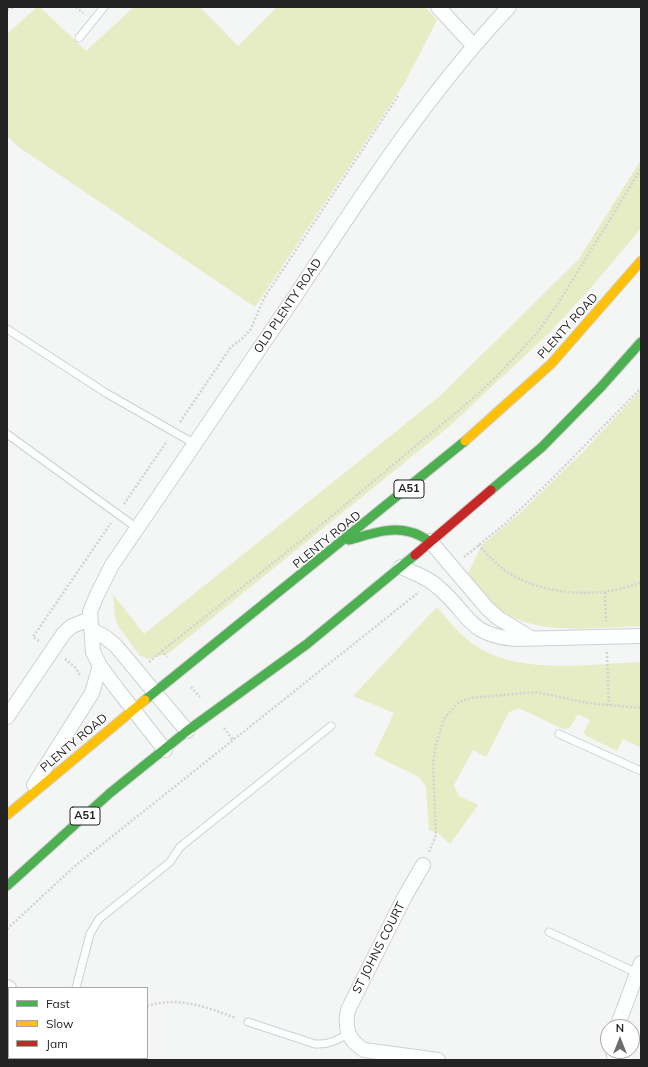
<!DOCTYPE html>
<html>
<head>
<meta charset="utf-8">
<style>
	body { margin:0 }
	#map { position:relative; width:648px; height:1067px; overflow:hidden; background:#f4f5f5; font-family:Mulish,sans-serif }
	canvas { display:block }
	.frame { position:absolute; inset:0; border:8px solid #232324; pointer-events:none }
	.legend { position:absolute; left:8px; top:987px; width:140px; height:72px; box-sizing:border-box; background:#fff; border:1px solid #a7a7a7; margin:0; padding:5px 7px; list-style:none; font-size:12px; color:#232324 }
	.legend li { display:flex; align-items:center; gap:8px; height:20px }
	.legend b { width:20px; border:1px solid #a7a7a7 }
	.north { position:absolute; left:600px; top:1019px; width:40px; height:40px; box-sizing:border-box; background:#fff; border:1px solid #a7a7a7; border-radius:50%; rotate:0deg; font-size:11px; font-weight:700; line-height:16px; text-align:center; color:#232324 }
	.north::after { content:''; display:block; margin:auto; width:14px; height:18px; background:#6c6c6d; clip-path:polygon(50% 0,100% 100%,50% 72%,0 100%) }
</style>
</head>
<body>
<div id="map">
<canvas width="648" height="1067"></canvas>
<div class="frame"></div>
<ul class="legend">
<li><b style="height:5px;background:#4caf50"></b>Fast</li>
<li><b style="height:5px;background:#ffc107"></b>Slow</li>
<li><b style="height:5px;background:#c62828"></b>Jam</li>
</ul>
<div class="north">N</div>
</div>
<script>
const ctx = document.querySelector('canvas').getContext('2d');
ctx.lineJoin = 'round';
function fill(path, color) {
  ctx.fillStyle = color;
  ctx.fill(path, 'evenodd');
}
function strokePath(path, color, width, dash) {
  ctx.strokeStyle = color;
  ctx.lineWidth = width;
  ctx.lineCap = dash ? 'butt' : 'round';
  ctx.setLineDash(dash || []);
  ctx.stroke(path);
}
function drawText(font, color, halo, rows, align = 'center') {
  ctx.font = font + ' Mulish,sans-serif';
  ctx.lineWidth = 3;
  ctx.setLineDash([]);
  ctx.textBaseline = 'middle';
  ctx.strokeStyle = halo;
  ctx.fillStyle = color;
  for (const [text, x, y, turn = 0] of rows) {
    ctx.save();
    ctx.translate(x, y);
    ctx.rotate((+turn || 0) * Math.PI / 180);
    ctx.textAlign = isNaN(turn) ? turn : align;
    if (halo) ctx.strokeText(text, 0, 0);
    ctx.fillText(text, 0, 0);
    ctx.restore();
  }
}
const green = new Path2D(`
	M37 7H40L86 51 134 7H200L238 46 277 7H425L437 20 404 84 255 307 20 148 7 136V34Z
	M641 160V228L589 290 549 333 452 424 169 653 149 659 140 656 119 627 115 617 113 594 144 634 439 397 578 260Z
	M641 390V626C596 627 539 637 500 610 487 601 477 586 468 573L482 545 518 515 582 453Z
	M437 607C448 620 459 634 473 644 518 676 589 664 641 662V748L623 739 617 751 583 734 590 720 578 714 570 728 563 729 519 708 509 712 486 757 473 750 454 785 459 796 478 805 450 844 438 833 429 830 426 787 419 777 374 755 394 713 353 696Z`);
const path = new Path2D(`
	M76 7 83 13
	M7 10 14 7
	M180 422 231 347 243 338 251 329 264 298 398 96
	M124 504 167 441
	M478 545C490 557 501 570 516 577 550 596 606 598 641 582
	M464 557 506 523 552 479 641 388
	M605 592 606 621
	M39 641 33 637 111 523
	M162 651 327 520 471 400 498 375 537 333 559 302 641 169
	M607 652 609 705
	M65 659 76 668 80 675
	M149 662 162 651 167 657
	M191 687 200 697
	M224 728 233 740
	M429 852 436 835 433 763 436 745 444 719 459 702 470 698 535 692 588 703 641 708
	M7 929 75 866 419 592
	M147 1006C179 996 206 1007 236 1018`);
const lane = new Path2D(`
	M79 38 104 7
	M7 329 106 393 195 444
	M7 434 137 528
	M559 734 641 771
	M549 932 637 973
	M76 988 90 934 99 919 170 862 180 847 331 726
	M248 1022 315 1044C328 1045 337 1040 348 1034`);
const street = new Path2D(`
	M438 7 473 45
	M430 541 487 608 498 618 531 638
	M401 567C414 573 429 578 439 588 470 614 467 635 515 639L641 636
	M92 630 105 637 116 646 187 731
	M7 717 64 633 72 626 90 619
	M165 750 117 689 100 666 93 652 90 612 96 597 112 565C174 474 237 383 298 292 363 193 428 93 509 7
	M34 785 92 693 100 666
	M423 865 404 898 348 1010C344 1028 348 1040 364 1050L438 1060
	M7 987 9 988
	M617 1027 641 963
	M613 1051 615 1060`);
const fast = new Path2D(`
	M491 490 542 447 601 387 641 342
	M349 540C368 535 390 526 410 532 417 533 423 538 430 541
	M145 700 465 441
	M7 886 110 793 187 731 307 644 415 555`);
const slow = new Path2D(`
	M465 441 551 364 641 261
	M7 815 145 700`);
const jam = new Path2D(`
	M415 555 491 490`);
const shields = [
	[409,489,30],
	[85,816,30]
];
const shieldNames = [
	["A51",409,489],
	["A51",85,816]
];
const streetNames = [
	["OLD PLENTY ROAD",288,306,-56],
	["PLENTY ROAD",568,326,-48],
	["PLENTY ROAD",327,540,-39],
	["PLENTY ROAD",74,743,-40],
	["ST JOHNS COURT",379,948,-63]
];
fill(green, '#e6ecc4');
strokePath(lane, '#cfd0d0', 9);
strokePath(street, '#cfd0d0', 16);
strokePath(fast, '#cfd0d0', 11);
strokePath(slow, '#cfd0d0', 11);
strokePath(jam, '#cfd0d0', 11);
strokePath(path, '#d3d3d4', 2.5, [2, 2]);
strokePath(lane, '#fdfefe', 7);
strokePath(street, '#fdfefe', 14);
strokePath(fast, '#4caf50', 9);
strokePath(slow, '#ffc107', 9);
strokePath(jam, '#c62828', 9);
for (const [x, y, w] of shields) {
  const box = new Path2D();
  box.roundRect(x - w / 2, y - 9, w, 18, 3);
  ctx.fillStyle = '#fff';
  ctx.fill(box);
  strokePath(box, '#232324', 1);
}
drawText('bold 11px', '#232324', null, shieldNames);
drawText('12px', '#232324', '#fff', streetNames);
</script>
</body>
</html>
